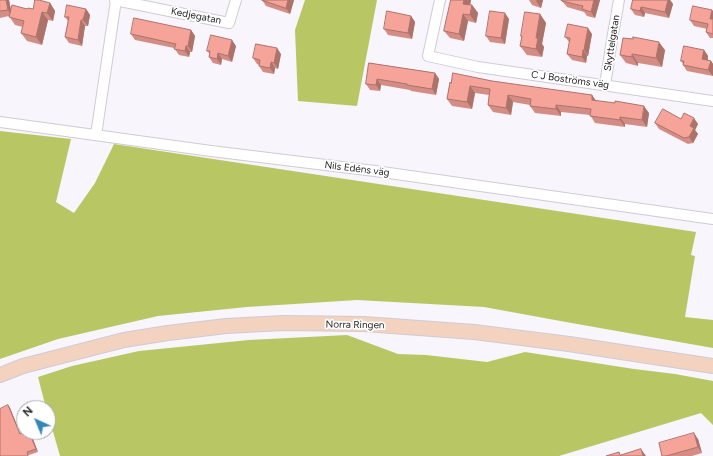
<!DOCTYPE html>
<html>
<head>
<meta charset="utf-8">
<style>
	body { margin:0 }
	#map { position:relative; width:713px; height:456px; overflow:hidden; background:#f8f5fc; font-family:Figtree,sans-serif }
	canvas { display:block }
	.north { position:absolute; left:16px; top:400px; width:40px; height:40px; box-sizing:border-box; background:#fff; border:1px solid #a8a8a9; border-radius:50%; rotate:316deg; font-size:11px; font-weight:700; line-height:16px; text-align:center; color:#262527 }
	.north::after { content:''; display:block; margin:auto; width:14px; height:18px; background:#3786b8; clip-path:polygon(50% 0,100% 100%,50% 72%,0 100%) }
</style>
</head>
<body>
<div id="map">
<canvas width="713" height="456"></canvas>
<div class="north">N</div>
</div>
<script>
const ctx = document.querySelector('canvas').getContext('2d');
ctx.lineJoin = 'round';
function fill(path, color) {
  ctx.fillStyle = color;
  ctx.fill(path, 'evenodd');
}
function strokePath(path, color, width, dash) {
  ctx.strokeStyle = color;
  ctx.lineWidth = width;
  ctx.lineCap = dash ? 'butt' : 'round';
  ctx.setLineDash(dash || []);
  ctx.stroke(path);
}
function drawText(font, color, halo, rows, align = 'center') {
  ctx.font = font + ' Figtree,sans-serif';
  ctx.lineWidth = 3.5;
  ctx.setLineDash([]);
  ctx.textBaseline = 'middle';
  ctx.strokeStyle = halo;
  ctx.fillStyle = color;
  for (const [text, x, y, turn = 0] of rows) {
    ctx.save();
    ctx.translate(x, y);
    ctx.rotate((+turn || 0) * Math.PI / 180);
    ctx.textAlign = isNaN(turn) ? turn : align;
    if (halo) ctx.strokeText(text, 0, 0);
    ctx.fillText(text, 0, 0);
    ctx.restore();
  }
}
const forest = new Path2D(`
	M305 0H377L357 106 298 101 295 30Z
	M0 131 71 139 56 202 74 213 95 183 114 144 696 232 691 255 695 256 685 317 713 320V348L566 322 484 307 357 300 247 307 158 316 58 339 0 359Z
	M347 335 398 354 426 355 487 362 525 352 634 369 675 374 713 381V425L701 413 559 456H60L48 414V408H46L38 377 72 366 139 351 249 340Z`);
const street = new Path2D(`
	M115 0 229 23 236 0
	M440 0 428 56 478 67 713 101
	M605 85 612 40 619 0
	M0 122 211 151 375 171 713 219
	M96 135 116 0`);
const secondary = new Path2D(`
	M0 375 23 366 124 340 168 333 226 326 283 323 364 324 474 332 569 344 713 366`);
const wall = new Path2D(`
	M0 0H9L11 10 33 9 50 3 55 11 53 21 48 20 42 45 27 41 21 33 23 27 15 25 9 16 0 18Z
	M262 0H294L290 14 266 6Z
	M451 0H471L470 5H472L478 13 476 23 468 21 464 41 450 38 444 31Z
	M529 0H543L541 8 532 5Z
	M560 0H600L595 18 587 16 584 12 567 7 562 1Z
	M633 0H670L673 4 669 18 645 13 644 17 635 15 631 9Z
	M86 9 90 15 88 26H85L82 46 69 43 65 37 68 21 65 17Z
	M713 11V38H710L706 32 707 29 694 26 690 20Z
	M540 14 546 23 542 44 544 47 542 57 527 55 520 46 522 37 521 36Z
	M411 16 415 22 412 39 388 35 384 29Z
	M509 19 505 44 490 42 486 36Z
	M191 30 195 36 192 52H190L189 57 179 55 174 48 135 40 131 34Z
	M592 34 588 56H587L586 63 572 60 567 54 570 43 565 37Z
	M633 39 665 50 662 67 638 63V66L626 63 620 55Z
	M236 46 232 62 222 59 221 65 213 63 209 57V53L207 51Z
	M704 50 708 56V60L711 61 713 64V76L687 71 683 65V64L681 61Z
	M281 54 278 69 275 68 274 74 263 72 259 66V65L257 64 253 58Z
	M369 63 435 73 439 79 436 95 411 91 410 90 381 85 380 91 370 90 366 84Z
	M450 82 597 101 649 113 647 127 625 124V127L595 123 590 115 561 112V116L535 113 530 106V105L513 102 511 115 493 112 488 105 489 95 475 93 472 109 452 106 447 99Z
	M681 119 698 124 695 130 698 134 693 143 688 144 659 129 655 123Z
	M8 405 10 408 20 434 26 432H30L31 434 38 452 29 455 0 456Z
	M698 439 702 453 692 456H662Z`);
const shadedWall = new Path2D(`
	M6 0H9L12 16 8 10Z
	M288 0H294L290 14 286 8Z
	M464 0H471L469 11 463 4Z
	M537 0H543L541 8 536 1Z
	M594 0H600L595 18 591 12Z
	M668 0H670L673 4 669 18 665 12Z
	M50 3 55 11 53 21 47 13Z
	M472 5 478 13 476 23 470 15Z
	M641 7 645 13 644 17 640 11Z
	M86 9 90 15 88 26 83 20Z
	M712 10 713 11V22L710 19Z
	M42 12 48 20 42 45 36 37Z
	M505 13 509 19 505 44 501 38Z
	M463 14 468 21 464 41 459 34Z
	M540 14 546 23 542 44 544 47 542 57 536 49V38Z
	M411 16 415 22 412 39 408 33Z
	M81 20 85 26 82 46 78 40Z
	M588 28 592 34 588 56 584 50Z
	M191 30 195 36 192 52 188 46Z
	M232 40 236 46 232 62 228 56Z
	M659 42 665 50 662 67 656 58Z
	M186 46 190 52 189 57 185 51Z
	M277 48 281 54 278 69 274 63Z
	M583 50 587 56 586 63 582 57Z
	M704 50 708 56 707 65 702 59Z
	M218 53 222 59 221 65 217 59Z
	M632 54 638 63V66L632 57Z
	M711 61 713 64V76L708 70Z
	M271 62 275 68 274 74 270 68Z
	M435 73 439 79 436 95 432 89Z
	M377 79 381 85 380 91 376 85Z
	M470 86 475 93 472 109 467 102Z
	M508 95 513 102 511 115 506 108Z
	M592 95 597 102 592 100Z
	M556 105 561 112V116L556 109Z
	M644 106 649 113 647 127 642 120Z
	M620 117 625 124V127L620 120Z
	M694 118 698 124 695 130 698 134 693 143 689 137 690 126Z
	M8 405 10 408 22 437 20 434Z
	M29 432 31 434 38 452 36 449Z
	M694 433 698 439 702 453 698 447Z
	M641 449 646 456H643Z`);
const building = new Path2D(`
	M0 0H6L8 10 0 11Z
	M35 0H39L50 3 47 13 42 12 36 37 21 33 24 21 9 17 12 5 27 9 28 8 33 9Z
	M262 0H288L286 8Z
	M451 0H464L463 4 472 5 470 15 463 14 459 34 444 31Z
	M562 0H594L591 12 582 9 583 6 562 1Z
	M633 0H668L665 12 641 7 640 11 631 9Z
	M67 5 86 9 83 20H81L78 40 65 37 69 17H65Z
	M693 6 712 10 710 19H713V34L706 32 708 24 690 20Z
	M387 11 411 16 408 33 384 29Z
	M490 11 505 13 501 38 486 36Z
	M525 12 540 14 536 38H538L536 49 520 46 522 36H521Z
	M134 18 191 30 188 46H186L185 51 174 49 176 44 131 34Z
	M568 24 588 28 584 50H583L582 57 567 54 570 38 565 37Z
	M211 35 232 40 228 56 218 53 217 59 209 57 210 51H207Z
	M633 37 659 42 656 58 632 54V57L620 55 623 38 633 39Z
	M256 44 277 48 274 63 271 62 270 68 259 66 260 60 253 58Z
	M684 46 704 50 702 59 711 61 708 70 683 65 684 61H681Z
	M369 63 435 73 432 89 407 85V84L377 79 376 85 366 84Z
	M453 73 492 81 592 95V100L615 103V101L644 106 642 120 620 117V120L590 116 591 109 556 105V109L530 106 531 99 508 95 506 108 488 105 490 89 470 86 467 102 447 99 450 82 451 83Z
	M663 109 681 119 684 113 694 118 690 126 694 128 689 137 684 138 655 123Z
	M8 405 20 434 26 432H29L36 449 27 452 28 456H0V409Z
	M694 433 698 447 666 456H662L659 443Z
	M641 449 643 456H606L619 452 620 455Z`);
const streetNames = [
	["Kedjegatan",196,16,11],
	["Skyttelgatan",612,43,-81],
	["C J Boströms väg",570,80,8],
	["Nils Edéns väg",357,169,7],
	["Norra Ringen",355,325,1]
];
fill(forest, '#b8c664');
strokePath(street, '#cfcbd3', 12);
strokePath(secondary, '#cfcbd3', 16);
strokePath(street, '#fff', 10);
strokePath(secondary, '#f3d3bf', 14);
fill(wall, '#d48d84');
fill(shadedWall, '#ac736b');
fill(building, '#f6a499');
strokePath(building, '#ac736b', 1);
drawText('10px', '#262527', '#fff', streetNames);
</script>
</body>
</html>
